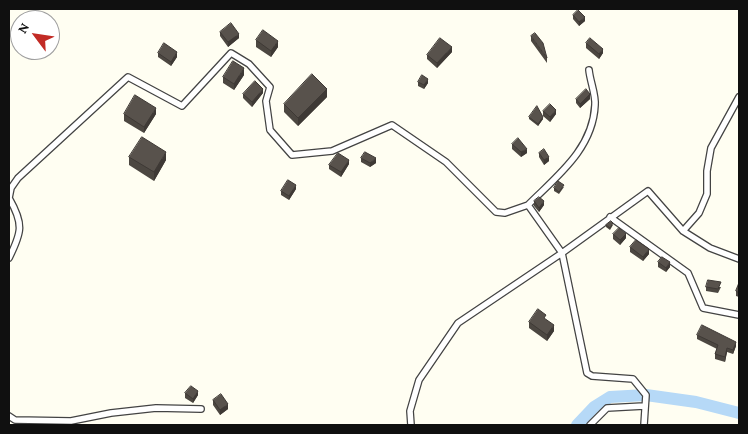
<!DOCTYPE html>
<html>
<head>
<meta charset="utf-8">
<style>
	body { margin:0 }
	#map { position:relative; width:748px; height:434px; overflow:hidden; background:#fffef2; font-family:"Crimson Pro",serif }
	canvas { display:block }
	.frame { position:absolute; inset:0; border:10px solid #101010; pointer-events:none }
	.north { position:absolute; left:10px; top:10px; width:50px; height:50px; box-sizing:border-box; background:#fff; border:1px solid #9f9f9f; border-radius:50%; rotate:301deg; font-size:14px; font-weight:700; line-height:20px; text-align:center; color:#101010 }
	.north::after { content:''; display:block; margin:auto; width:18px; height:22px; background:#c22b25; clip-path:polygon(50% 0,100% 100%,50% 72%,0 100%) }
</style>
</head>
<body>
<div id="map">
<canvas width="748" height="434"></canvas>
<div class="frame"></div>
<div class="north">N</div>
</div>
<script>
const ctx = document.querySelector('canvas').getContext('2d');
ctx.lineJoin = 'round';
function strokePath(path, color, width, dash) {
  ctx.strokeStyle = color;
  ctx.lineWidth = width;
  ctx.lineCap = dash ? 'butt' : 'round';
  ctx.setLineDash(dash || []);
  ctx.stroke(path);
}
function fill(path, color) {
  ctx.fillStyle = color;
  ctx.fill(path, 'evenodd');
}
const river = new Path2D(`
	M577 425 594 407 610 397 646 395 696 402 739 413`);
const street = new Path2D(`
	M589 70C590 81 596 95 595 105 593 149 557 176 528 205L562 253 587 373 592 376 633 379 646 395 644 425
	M9 198 11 188 18 178 128 77 182 106 231 53 249 64 270 87 266 101 270 130 292 155 332 151 392 125 446 162 496 212 505 213 528 205
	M9 198C24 224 22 232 9 258
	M610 217 688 273 703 308 739 315
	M683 231 699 213 707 194V171L711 148 739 97
	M9 416 15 420 71 421 111 413 156 408 201 409
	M411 425 410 411 419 380 458 323 562 253 648 191 683 231 710 248 739 259
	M590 425 607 408 644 406`);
const wall = new Path2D(`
	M573 15 585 21 579 26 573 19Z
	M220 32 239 38 228 47 220 36Z
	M531 36 547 58V63L531 41Z
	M256 40 278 47 271 57 256 47Z
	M586 43 603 53 599 59 586 48Z
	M452 52 437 68 427 59V55Z
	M158 53 177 57 171 66 158 57Z
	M244 75 234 90 223 83V77Z
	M418 82 428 83 424 89 418 86Z
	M263 93 252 107 243 98V94Z
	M327 97 298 126 284 112V104Z
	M576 99H590L580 108 576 103Z
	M543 111 556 114 550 122 543 116Z
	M124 114H156L144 133 124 121Z
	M529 117 543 119 538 126 529 119Z
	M512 144 527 153 521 157 512 149Z
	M539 153 549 161 544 165 539 157Z
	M129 157 166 160 154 181 129 165Z
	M361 158 376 163 370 167 361 162Z
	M349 164 341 177 329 169V165Z
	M564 187 559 194 554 191V188Z
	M296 189 289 200 281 195V191Z
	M534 201 544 205 539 212 534 206Z
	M606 225H613L610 230 606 227Z
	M613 234 626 238 620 245 613 239Z
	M630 247 649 254 643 261 630 252Z
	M658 262 670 267 666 272 658 267Z
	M739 283V297L736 296V291Z
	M706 287H721L718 293 706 291Z
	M546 320 554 331 547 341 529 328V322Z
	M697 335 736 346 733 354 727 352 725 362 715 359V354L717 349 697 339Z
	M185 393 198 395 193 403 185 398Z
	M213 400 228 409 220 415 213 405Z`);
const shadedWall = new Path2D(`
	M585 17V21L579 26V22Z
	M239 34V38L228 47V42Z
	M278 41V47L271 57V51Z
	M452 47V52L437 68V63Z
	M603 49V53L599 59V54Z
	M177 52V57L171 66V62Z
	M244 68V75L234 90V84Z
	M428 79V83L424 89V85Z
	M263 89V93L252 107V102Z
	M327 89V97L298 126V118Z
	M590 94V99L580 108V104Z
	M156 108V114L144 133V127Z
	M556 110V114L550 122V117Z
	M543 117V119L538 126V124Z
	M527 149V153L521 157V152Z
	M166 152V160L154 181V172Z
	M549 157V161L544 165V160Z
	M376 158V163L370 167V163Z
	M349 160V164L341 177V172Z
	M296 185V189L289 200V196Z
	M544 201V205L539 212V208Z
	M626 234V238L620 245V240Z
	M649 249V254L643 261V257Z
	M670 262V267L666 272V268Z
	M554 325V331L547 341V335Z
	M736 342V346L733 354V350Z
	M727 348V352L725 362V357Z
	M198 391V395L193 403V399Z
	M228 404V409L220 415V410Z`);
const building = new Path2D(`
	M578 10 585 17 579 22 573 15Z
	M231 23 239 34 228 42 220 32Z
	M263 30 278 41 271 51 256 40Z
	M535 33 543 43 547 58 531 36Z
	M440 38 452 47 437 63 427 55Z
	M590 38 603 49 599 54 586 43Z
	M164 43 177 52 171 62 158 53Z
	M233 61 244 68 234 84 223 77Z
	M312 74 327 89 298 118 284 104Z
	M422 75 428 79 424 85 418 82Z
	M255 81 263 89 252 102 243 94Z
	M586 89 590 94 580 104 576 99Z
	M135 95 156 108 144 127 124 114Z
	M550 104 556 110 550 117 543 111Z
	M537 106 543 117 538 124 529 117Z
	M142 137 166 152 154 172 129 157Z
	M518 138 527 149 521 152 512 144Z
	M544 149 549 157 544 160 539 153Z
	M365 152 376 158 370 163 361 158Z
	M338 153 349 160 341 172 329 165Z
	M288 180 296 185 289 196 281 191Z
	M558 181 564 185 559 192 554 188Z
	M539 197 544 201 539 208 534 201Z
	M611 221 613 223 610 228 606 225Z
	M619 228 626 234 620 240 613 234Z
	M636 240 649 249 643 257 630 247Z
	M662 257 670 262 666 268 658 262Z
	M708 280 721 282 718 289 706 287Z
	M739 283V293L736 291Z
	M538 309 546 315 544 318 554 325 547 335 529 322Z
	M702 325 736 342 733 350 727 348 725 357 715 354 718 345 697 335Z
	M191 386 198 391 193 399 185 393Z
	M221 394 228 404 220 410 213 400Z`);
strokePath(river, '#b6d9f7', 12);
strokePath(street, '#434343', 8);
strokePath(street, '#fff', 5.5);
fill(wall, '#4c4741');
fill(shadedWall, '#3e3935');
fill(building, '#58524c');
strokePath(building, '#3e3935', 1);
</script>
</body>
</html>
